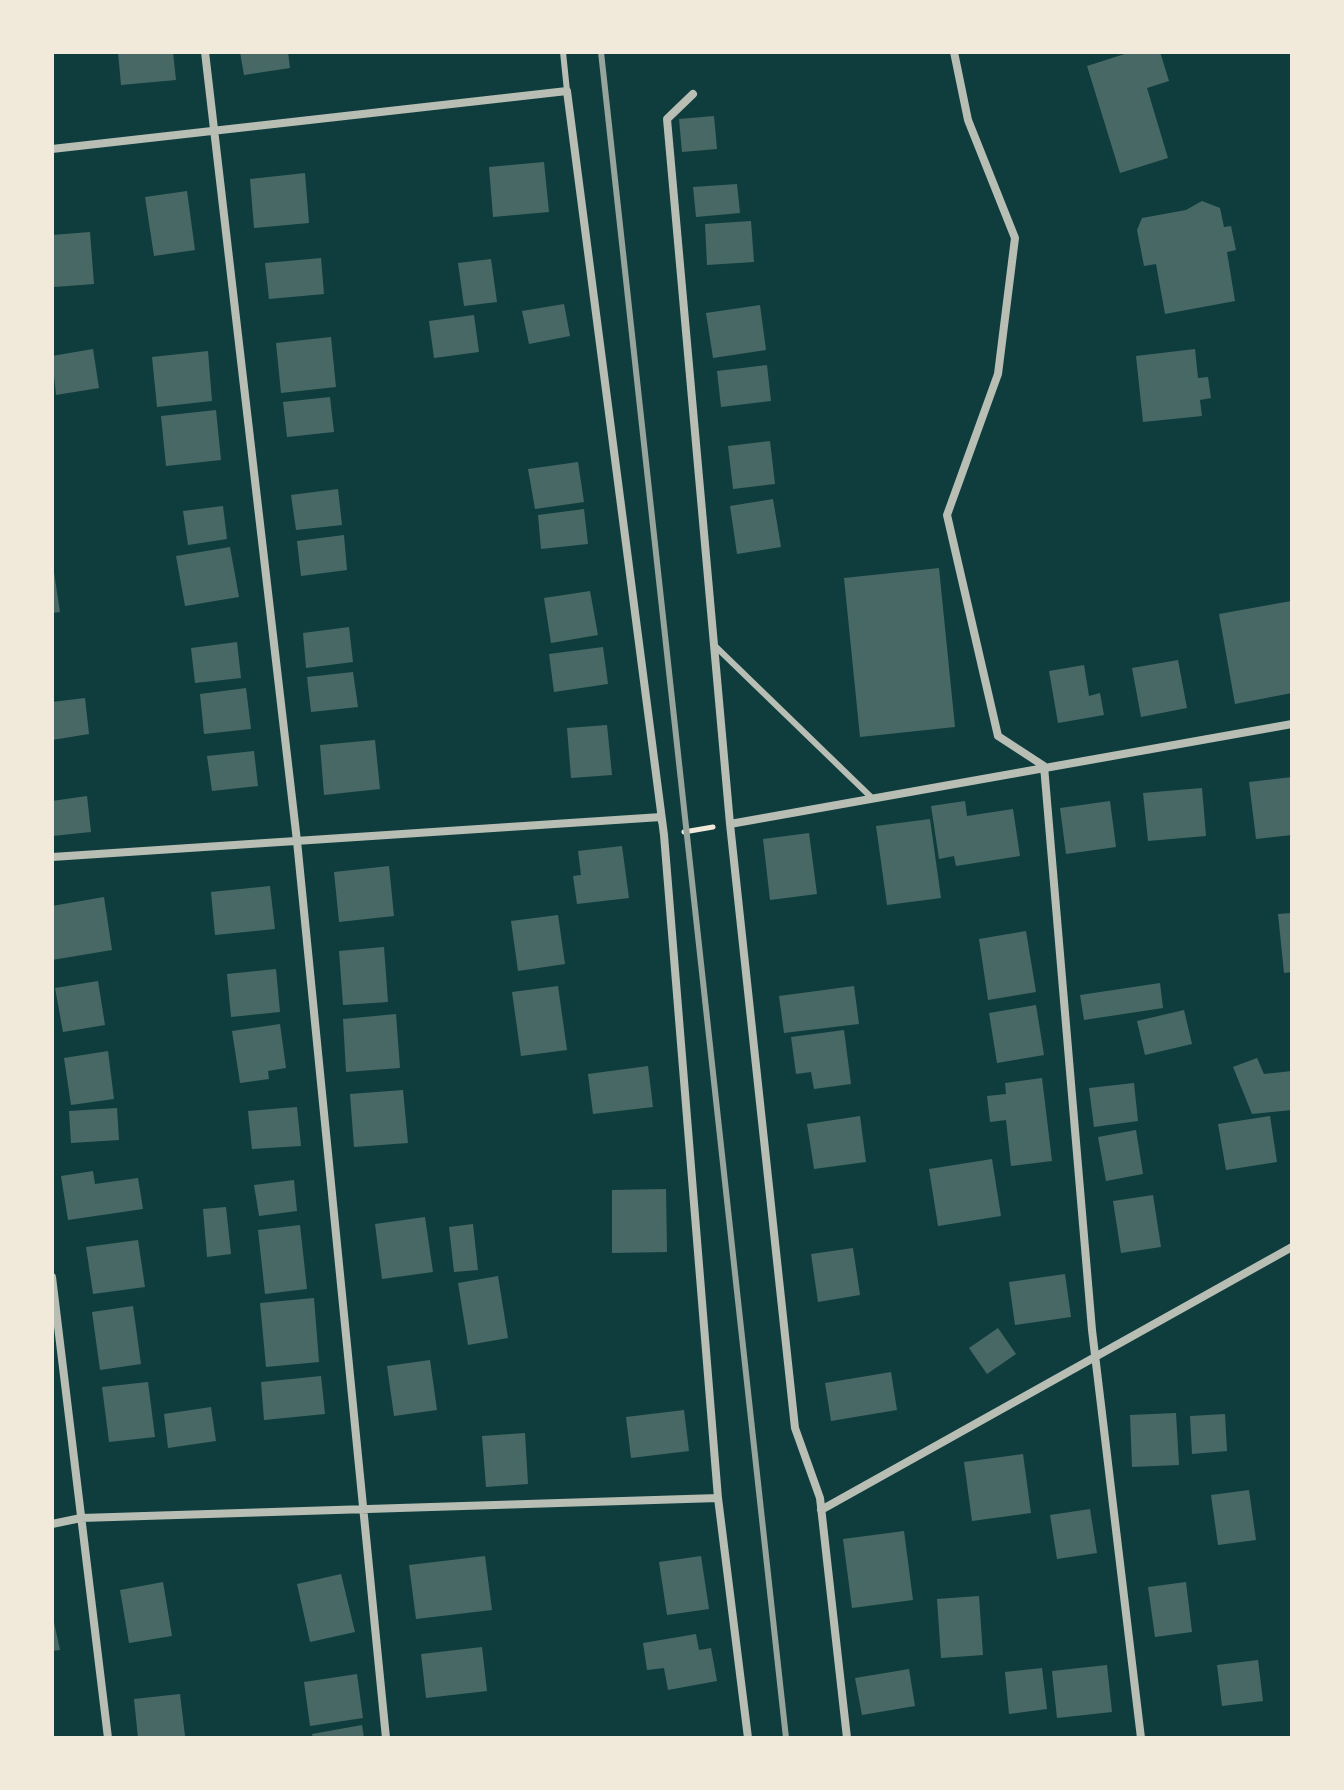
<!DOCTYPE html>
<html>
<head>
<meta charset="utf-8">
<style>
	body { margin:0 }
	#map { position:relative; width:1344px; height:1790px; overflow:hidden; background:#0f3d3e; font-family:"IBM Plex Serif",serif }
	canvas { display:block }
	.frame { position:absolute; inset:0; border:54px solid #f1e9da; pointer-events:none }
</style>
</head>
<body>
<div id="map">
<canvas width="1344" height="1790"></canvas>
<div class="frame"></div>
</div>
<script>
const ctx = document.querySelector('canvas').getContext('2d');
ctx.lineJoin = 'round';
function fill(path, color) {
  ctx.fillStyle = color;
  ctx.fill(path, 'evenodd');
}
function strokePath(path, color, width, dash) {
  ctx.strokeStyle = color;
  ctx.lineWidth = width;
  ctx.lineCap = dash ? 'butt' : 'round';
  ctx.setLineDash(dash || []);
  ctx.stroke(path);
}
const building = new Path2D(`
	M118 52H173L176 80 121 85Z
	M240 52H288L290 68 244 75Z
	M1131 52H1160L1169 81 1147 88 1168 158 1120 173 1087 66Z
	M714 116 717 149 682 152 679 119Z
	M544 162 549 212 493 217 489 167Z
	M305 173 309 223 254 228 250 179Z
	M737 184 740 213 696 217 693 187Z
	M187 191 195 250 154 256 145 197Z
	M1202 201 1220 208 1224 227 1231 226 1236 250 1227 252 1235 301 1165 314 1156 264 1144 266 1137 230 1142 218 1186 210Z
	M751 221 754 262 707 265 705 224Z
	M90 232 94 284 54 287 52 235Z
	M321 258 324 294 269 299 265 263Z
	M491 259 497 302 464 306 458 263Z
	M564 304 570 336 529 344 522 311Z
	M760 305 766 350 713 358 706 313Z
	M474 315 479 352 434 358 429 321Z
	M331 337 336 387 281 393 276 343Z
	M93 349 99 388 56 395 52 356Z
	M1195 349 1198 378 1208 377 1211 398 1200 400 1202 416 1143 422 1136 356Z
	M208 351 212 401 157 407 152 357Z
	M767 365 771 401 721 407 717 371Z
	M330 397 334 432 287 437 283 402Z
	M216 410 221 460 166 466 161 416Z
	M770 441 775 484 733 489 728 446Z
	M578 462 584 502 535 509 528 469Z
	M338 489 342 525 296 530 291 495Z
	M773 499 781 547 737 554 730 506Z
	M223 506 227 539 188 545 183 511Z
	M584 509 588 544 541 549 538 515Z
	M344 535 347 570 301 576 297 541Z
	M230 547 239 597 185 606 176 556Z
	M52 559 60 612 52 613Z
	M939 568 955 727 860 737 844 578Z
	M590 591 598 635 551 643 544 598Z
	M1291 601 1292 693 1235 704 1219 614Z
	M349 627 353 662 306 668 303 633Z
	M237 642 241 678 195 683 191 648Z
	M603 647 608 684 554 692 549 654Z
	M1178 660 1187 708 1141 717 1132 668Z
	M1084 665 1089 696 1100 693 1104 715 1058 723 1049 671Z
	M353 672 358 707 311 712 307 677Z
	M246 688 251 729 204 734 200 694Z
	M85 698 89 734 52 740V702Z
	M607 725 612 775 571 778 567 728Z
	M375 740 380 789 324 795 320 745Z
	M254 751 258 786 212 791 207 756Z
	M1292 777V835L1256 839 1249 782Z
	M1202 788 1206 836 1148 841 1143 793Z
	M87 796 91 832 52 836V801Z
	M965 801 967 816 1013 809 1020 856 956 866 954 856 939 859 931 806Z
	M1110 801 1116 847 1066 854 1060 808Z
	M930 819 941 898 887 905 876 826Z
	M809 833 817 894 770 900 763 839Z
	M622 846 629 898 577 904 573 876 581 875 578 851Z
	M389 866 394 916 339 922 334 872Z
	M270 886 275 929 215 935 211 892Z
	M104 897 112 950 52 960V906Z
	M1292 913V972L1284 973 1278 914Z
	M558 915 565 964 518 971 511 921Z
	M1026 931 1036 992 988 1000 979 939Z
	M384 947 388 1002 343 1005 339 951Z
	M276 969 280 1012 231 1017 227 974Z
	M98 981 105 1025 63 1032 55 988Z
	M1160 983 1163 1008 1084 1020 1080 995Z
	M558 986 567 1050 521 1056 512 992Z
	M854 986 859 1024 784 1033 779 996Z
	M1036 1005 1044 1055 997 1063 989 1013Z
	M1184 1010 1192 1044 1145 1055 1137 1021Z
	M396 1014 400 1068 346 1072 343 1019Z
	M280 1024 286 1068 268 1071 269 1079 240 1083 232 1031Z
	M844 1030 851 1084 814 1089 811 1072 796 1074 791 1037Z
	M108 1051 114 1099 71 1105 64 1058Z
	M1257 1058 1264 1074 1292 1071V1110L1252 1114 1233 1067Z
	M648 1066 653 1107 593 1114 588 1074Z
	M1042 1078 1052 1161 1011 1166 1006 1120 990 1122 987 1096 1006 1094 1005 1083Z
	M1134 1083 1138 1121 1094 1127 1089 1088Z
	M403 1090 408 1143 354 1147 350 1094Z
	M297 1107 301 1146 252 1149 248 1111Z
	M117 1108 119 1140 71 1143 69 1111Z
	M860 1116 866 1162 814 1169 807 1124Z
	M1270 1116 1277 1162 1226 1170 1218 1124Z
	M1136 1130 1143 1174 1106 1181 1098 1137Z
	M992 1159 1001 1216 938 1226 929 1169Z
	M93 1171 95 1184 138 1178 143 1209 68 1220 61 1176Z
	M294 1180 297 1211 259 1216 254 1185Z
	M666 1189 667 1252 612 1253V1190Z
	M1153 1195 1161 1247 1121 1253 1113 1201Z
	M226 1207 231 1254 207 1257 203 1209Z
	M425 1217 433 1272 382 1279 375 1224Z
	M473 1224 478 1270 454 1272 449 1227Z
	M300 1225 307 1289 265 1294 258 1230Z
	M138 1240 145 1287 93 1294 86 1247Z
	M853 1248 860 1295 818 1302 811 1254Z
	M1065 1274 1071 1317 1015 1325 1009 1282Z
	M498 1276 508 1338 468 1345 458 1283Z
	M314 1298 319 1362 266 1367 260 1303Z
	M133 1306 141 1364 100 1370 92 1312Z
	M998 1328 1016 1354 987 1374 969 1348Z
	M430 1360 437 1410 394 1416 387 1366Z
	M891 1372 897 1410 831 1421 825 1383Z
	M321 1376 325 1414 264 1420 261 1382Z
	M148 1382 155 1437 109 1442 102 1387Z
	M211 1407 216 1441 168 1448 164 1414Z
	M684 1410 689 1451 631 1458 626 1417Z
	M1176 1413 1179 1465 1132 1467 1130 1415Z
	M1225 1414 1227 1451 1192 1454 1190 1416Z
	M525 1433 528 1484 486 1487 482 1436Z
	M1023 1454 1031 1513 972 1521 964 1462Z
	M1249 1490 1256 1540 1218 1545 1211 1495Z
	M1090 1509 1097 1553 1057 1559 1050 1515Z
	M904 1531 913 1600 852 1608 843 1539Z
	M485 1556 492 1610 416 1619 409 1565Z
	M701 1556 709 1609 667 1615 659 1562Z
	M341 1574 355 1632 310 1642 297 1584Z
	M163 1582 172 1636 129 1643 120 1590Z
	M1186 1582 1192 1632 1155 1637 1148 1587Z
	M979 1596 983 1655 941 1658 937 1599Z
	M52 1613 60 1650 52 1651Z
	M696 1634 699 1650 711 1648 717 1681 668 1690 664 1668 647 1670 643 1643Z
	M482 1647 487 1691 426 1698 421 1654Z
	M1258 1660 1263 1701 1222 1706 1217 1665Z
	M1107 1665 1112 1712 1057 1718 1052 1671Z
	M1042 1668 1047 1709 1009 1714 1005 1672Z
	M909 1669 915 1706 862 1715 855 1678Z
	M357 1674 363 1718 310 1726 304 1682Z
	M180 1694 185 1736 138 1738 134 1699Z
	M362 1725 364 1738H313L312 1734Z`);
const path = new Path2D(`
	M684 832 713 827`);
const service = new Path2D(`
	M563 52 567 91
	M714 645 872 798`);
const minor = new Path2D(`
	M205 52 297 841 386 1738
	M954 52 968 120 1015 238 998 374 947 515 998 736 1044 766 1092 1330 1141 1738
	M693 94 667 119 730 824 795 1428 820 1498 847 1738
	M52 149 567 91 664 835 718 1498 748 1738
	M730 824 1292 724
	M52 857 661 817 662 822
	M52 1277 108 1738
	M821 1510 1292 1247
	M52 1524 81 1518 718 1498`);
const rail = new Path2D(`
	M601 52 786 1738`);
fill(building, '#486865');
strokePath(path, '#f1e9da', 5);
strokePath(service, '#b8beb3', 6);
strokePath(minor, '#b8beb3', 8);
strokePath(rail, '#97a49c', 6);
</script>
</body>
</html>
